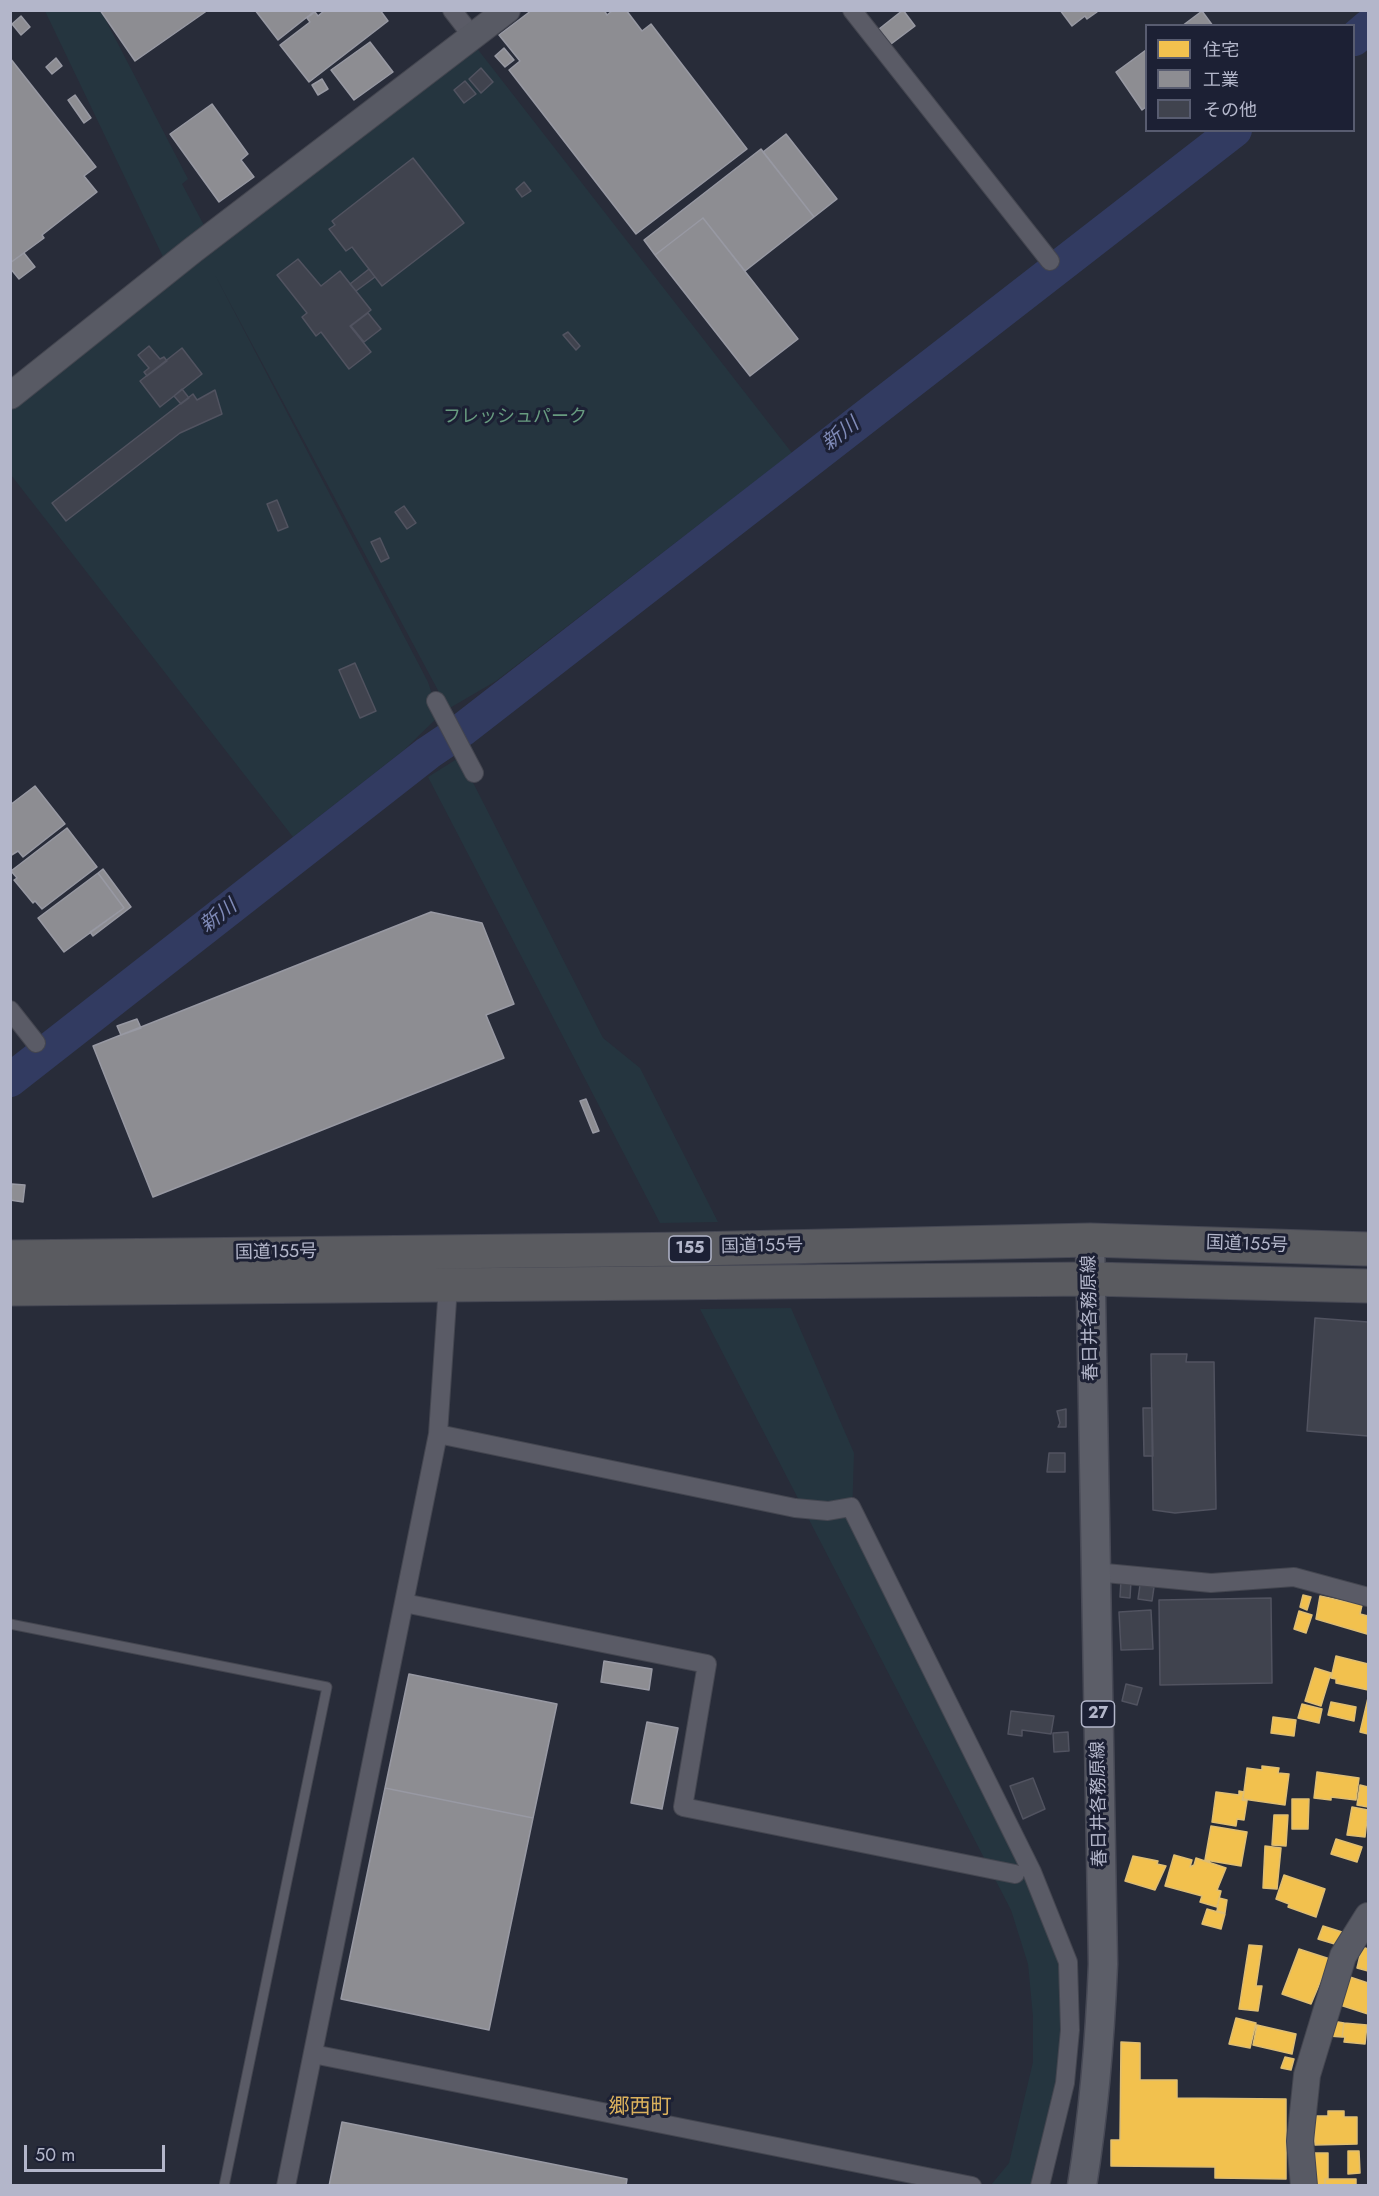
<!DOCTYPE html>
<html>
<head>
<meta charset="utf-8">
<style>
	body { margin:0 }
	#map { position:relative; width:1379px; height:2196px; overflow:hidden; background:#282c39; font-family:Jost,"Noto Sans JP",sans-serif }
	canvas { display:block }
	.frame { position:absolute; inset:0; border:12px solid #b3b6ca; pointer-events:none }
	.legend { position:absolute; left:1145px; top:24px; width:210px; height:108px; box-sizing:border-box; background:#1c2034; border:2px solid #585c70; margin:0; padding:8px 10px; list-style:none; font-size:18px; color:#b3b6ca }
	.legend li { display:flex; align-items:center; gap:12px; height:30px }
	.legend b { width:30px; border:2px solid #585c70 }
	.scale { position:absolute; left:24px; top:2145px; width:141px; height:27px; box-sizing:border-box; border:3px solid #b3b6ca; border-top:0; padding-left:8px; font-size:18px; line-height:21px; white-space:nowrap; color:#b3b6ca; -webkit-text-stroke:4px #1c2034; paint-order:stroke }
</style>
</head>
<body>
<div id="map">
<canvas width="1379" height="2196"></canvas>
<div class="frame"></div>
<ul class="legend">
<li><b style="height:16px;background:#f2c14e"></b>住宅</li>
<li><b style="height:16px;background:#8d8d92"></b>工業</li>
<li><b style="height:16px;background:#40434e"></b>その他</li>
</ul>
<div class="scale">50 m</div>
</div>
<script>
const ctx = document.querySelector('canvas').getContext('2d');
ctx.lineJoin = 'round';
function fill(path, color) {
  ctx.fillStyle = color;
  ctx.fill(path, 'evenodd');
}
function strokePath(path, color, width, dash) {
  ctx.strokeStyle = color;
  ctx.lineWidth = width;
  ctx.lineCap = dash ? 'butt' : 'round';
  ctx.setLineDash(dash || []);
  ctx.stroke(path);
}
function drawText(font, color, halo, rows, align = 'center') {
  ctx.font = font + ' Jost,"Noto Sans JP",sans-serif';
  ctx.lineWidth = 6;
  ctx.setLineDash([]);
  ctx.textBaseline = 'middle';
  ctx.strokeStyle = halo;
  ctx.fillStyle = color;
  for (const [text, x, y, turn = 0] of rows) {
    ctx.save();
    ctx.translate(x, y);
    ctx.rotate((+turn || 0) * Math.PI / 180);
    ctx.textAlign = isNaN(turn) ? turn : align;
    if (halo) ctx.strokeText(text, 0, 0);
    ctx.fillText(text, 0, 0);
    ctx.restore();
  }
}
const green = new Path2D(`
	M45 11H101L188 179 182 184 206 229 164 259Z
	M476 47 792 453 496 681 448 709 215 275 428 682 439 716 404 750 293 837 11 475V409Z
	M460 757 603 1038 640 1068 718 1222 660 1223 428 777Z
	M791 1308 854 1453 852 1517 1022 1863 1062 1969V2053L1035 2185H991L1009 2163 1033 2062V2017L1028 1964 1011 1910 700 1309Z`);
const homes = new Path2D(`
	M1303 1595 1311 1597 1307 1610 1300 1607Z
	M1320 1596 1362 1605 1360 1614 1368 1616 1367 1634 1316 1619Z
	M1299 1611 1312 1615 1306 1633 1294 1629Z
	M1336 1656 1368 1664V1690L1336 1683V1679L1331 1678Z
	M1315 1668 1331 1673 1321 1706 1305 1701Z
	M1368 1698V1734L1360 1732Z
	M1331 1702 1356 1707 1354 1721 1328 1715Z
	M1302 1704 1322 1709 1319 1723 1298 1718Z
	M1273 1717 1296 1720 1294 1736 1271 1733Z
	M1262 1766 1279 1768 1278 1773 1289 1774 1285 1805 1243 1799 1247 1768 1262 1770Z
	M1317 1772 1359 1778 1356 1800 1331 1797V1800L1314 1798Z
	M1360 1785 1368 1787V1807L1357 1805Z
	M1239 1791 1244 1792 1242 1800 1247 1801 1244 1820 1237 1819 1236 1826 1212 1822 1216 1792 1239 1795Z
	M1292 1799H1309L1308 1829H1292Z
	M1352 1807 1368 1810 1365 1837 1347 1835Z
	M1274 1815H1288L1286 1846 1272 1845Z
	M1211 1826 1247 1832 1241 1866 1205 1860Z
	M1336 1839 1362 1847 1357 1862 1331 1854Z
	M1265 1846 1281 1848 1277 1889 1263 1888Z
	M1174 1855 1192 1860 1190 1867 1194 1865 1196 1858 1226 1868 1217 1890 1221 1891 1217 1907 1200 1902 1202 1896 1165 1886Z
	M1133 1856 1158 1861 1157 1864 1166 1866 1155 1890 1125 1881Z
	M1284 1875 1325 1889 1316 1917 1288 1907 1289 1904 1276 1899Z
	M1219 1898 1227 1900 1225 1913 1217 1911Z
	M1207 1909 1225 1914 1221 1929 1202 1924Z
	M1323 1926 1342 1932 1338 1945 1318 1939Z
	M1249 1945 1262 1946 1256 1986H1262L1258 2011 1239 2009Z
	M1362 1947 1368 1949V1971L1357 1968Z
	M1299 1949 1330 1959 1311 2004 1282 1994Z
	M1350 1977 1368 1983V2014L1340 2005Z
	M1236 2018 1256 2023 1250 2048 1229 2044Z
	M1332 2021 1344 2023 1342 2037 1329 2036Z
	M1344 2023 1367 2025 1365 2044 1344 2042 1345 2037H1342Z
	M1257 2025 1296 2034 1292 2054 1253 2045Z
	M1121 2042 1140 2043V2080H1177V2098L1286 2099V2179L1215 2178V2167L1111 2166V2140H1120Z
	M1285 2057 1294 2059 1291 2070 1281 2068Z
	M1328 2111H1344V2117H1357V2144L1315 2145 1314 2116H1328Z
	M1348 2151H1359L1360 2173 1348 2174Z
	M1315 2153H1328V2179H1325V2186H1315Z
	M1325 2179H1356V2186H1325Z`);
const industry = new Path2D(`
	M100 10H208L135 61Z
	M255 10H316L278 40Z
	M325 10H380L388 21 309 82 280 45 310 22 307 18 315 12 318 16Z
	M532 10H604L607 15 613 10H626L642 31 651 24 747 149 636 234 509 70 520 61 499 35Z
	M903 10 915 26 891 44 879 29Z
	M1060 10H1097V12L1087 19 1085 16 1072 26Z
	M1202 11 1213 26H1182Z
	M21 16 30 27 21 35 12 24Z
	M370 42 393 72 354 100 331 70Z
	M504 48 514 60 505 67 495 56Z
	M1146 50V107L1142 110 1116 72Z
	M10 58 96 167 84 176 97 192 42 235 44 238 10 263Z
	M56 58 62 66 52 74 46 67Z
	M322 79 328 89 318 95 312 85Z
	M75 95 91 118 84 123 68 100Z
	M212 104 248 154 241 160 254 177 219 202 170 134Z
	M786 134 837 199 814 217 763 152Z
	M761 149 814 217 745 271 703 218 655 255 644 240Z
	M703 218 798 339 750 376 655 255Z
	M24 253 35 267 19 279 10 268V263Z
	M35 786 65 824 23 857 18 851 10 856V805Z
	M67 828 97 867 42 909 35 901 33 903 14 880 17 878 11 871Z
	M103 869 131 907 93 936 90 932 124 908 98 873Z
	M98 873 124 908 64 952 38 918Z
	M431 912 482 923 514 1004 486 1015 504 1058 153 1197 93 1046Z
	M137 1019 141 1028 121 1035 117 1026Z
	M586 1099 599 1131 593 1133 580 1101Z
	M12 1184 25 1185 23 1202 10 1200Z
	M604 1661 652 1669 649 1690 601 1682Z
	M409 1674 557 1704 533 1818 385 1788Z
	M647 1722 678 1728 662 1809 631 1803Z
	M385 1788 533 1818 489 2030 341 1999Z
	M342 2122 627 2179 626 2186H329Z`);
const river = new Path2D(`
	M1354 39 1368 27
	M10 1080 428 753 462 730 1235 130`);
const building = new Path2D(`
	M481 68 493 82 481 93 469 79Z
	M465 81 476 94 464 103 454 90Z
	M413 158 464 223 382 286 352 247 346 251 329 229 335 225 332 221Z
	M524 182 531 191 522 197 516 189Z
	M298 259 321 286 340 271 371 310 350 326 371 352 349 369 321 332 316 336 302 317 307 313 277 275Z
	M369 269 375 277 356 291 350 284Z
	M368 313 381 329 364 342 351 326Z
	M568 332 580 346 576 350 563 335Z
	M149 346 160 359 164 357 167 361 147 376 144 372 149 368 138 355Z
	M182 348 202 374 160 407 140 381Z
	M182 389 189 398 181 404 174 396Z
	M215 390 222 414 180 433 66 521 52 503 193 394 197 400Z
	M277 500 288 527 278 531 267 504Z
	M404 506 416 523 407 529 395 512Z
	M380 538 389 558 381 562 371 542Z
	M355 663 376 711 360 718 339 670Z
	M1315 1318 1368 1322V1436L1307 1431Z
	M1151 1354H1187L1186 1362H1214L1216 1509 1175 1513 1153 1510Z
	M1143 1408H1152L1153 1456H1144Z
	M1066 1409V1427H1058L1060 1423 1057 1411Z
	M1049 1453H1065V1472H1047Z
	M1121 1580 1131 1581 1130 1598 1120 1597Z
	M1140 1585 1154 1587 1152 1601 1138 1599Z
	M1271 1598 1272 1683 1160 1685 1159 1600Z
	M1151 1610 1153 1649 1121 1650 1119 1612Z
	M1126 1684 1142 1688 1137 1705 1122 1701Z
	M1011 1711 1054 1716 1051 1734 1022 1730V1736L1008 1734Z
	M1068 1732 1069 1751 1054 1752 1053 1733Z
	M1033 1778 1045 1809 1023 1819 1010 1786Z`);
const lane = new Path2D(`
	M10 1624 327 1687 224 2186`);
const street = new Path2D(`
	M452 10 473 37
	M852 10 1050 261
	M436 701 474 773
	M10 1010 36 1043
	M438 1434 795 1508 828 1511 851 1507 1032 1872 1068 1962 1070 2030 1065 2083 1040 2186
	M1095 1572 1211 1583 1294 1577 1368 1597
	M404 1603 707 1664 683 1807 1015 1874
	M313 2054 972 2186
	M286 2186 438 1434 448 1286`);
const secondary = new Path2D(`
	M10 396 193 250 507 10
	M1304 2186 1300 2141 1307 2075 1343 1956 1368 1916`);
const primary = new Path2D(`
	M1082 2186C1094 2111 1100 2039 1103 1964L1090 1240`);
const highway = new Path2D(`
	M10 1257 694 1249 1090 1240 1368 1249
	M10 1289 1091 1279 1368 1286`);
const shields = [
	[690,1249,42],
	[1098,1714,33]
];
const shieldNames = [
	["155",690,1249],
	["27",1098,1714]
];
const parkNames = [
	["フレッシュパーク",515,418]
];
const streetNames = [
	["国道155号",1247,1245,2],
	["国道155号",762,1247,-1],
	["国道155号",276,1253,-1],
	["春日井各務原線",1091,1318,-91],
	["春日井各務原線",1100,1804,-91]
];
const waterNames = [
	["新川",841,435,-38],
	["新川",219,917,-38]
];
const quarterNames = [
	["郷西町",640,2108]
];
fill(green, '#25353f');
fill(homes, '#f2c14e');
strokePath(homes, '#dfbe73', 1.5);
fill(industry, '#8d8d92');
strokePath(industry, '#9899a3', 1.5);
strokePath(river, '#323b61', 34);
fill(building, '#40434e');
strokePath(building, '#515360', 1.5);
strokePath(lane, '#444650', 11);
strokePath(street, '#444650', 20);
strokePath(secondary, '#444650', 28);
strokePath(primary, '#474955', 31);
strokePath(highway, '#464854', 35);
strokePath(lane, '#5a5b66', 9);
strokePath(street, '#5a5b66', 18);
strokePath(secondary, '#585a64', 26);
strokePath(primary, '#5c5e68', 28);
strokePath(highway, '#5a5b60', 33);
for (const [x, y, w] of shields) {
  const box = new Path2D();
  box.roundRect(x - w / 2, y - 13, w, 26, 4.5);
  ctx.fillStyle = '#1c2034';
  ctx.fill(box);
  strokePath(box, '#b3b6ca', 1.5);
}
drawText('bold 16px', '#b3b6ca', null, shieldNames);
drawText('18px', '#689c80', '#1c2034', parkNames);
drawText('18px', '#b3b6ca', '#1c2034', streetNames);
drawText('italic 20px', '#808bb8', '#1c2034', waterNames);
drawText('21px', '#dbb15c', '#1c2034', quarterNames);
</script>
</body>
</html>
